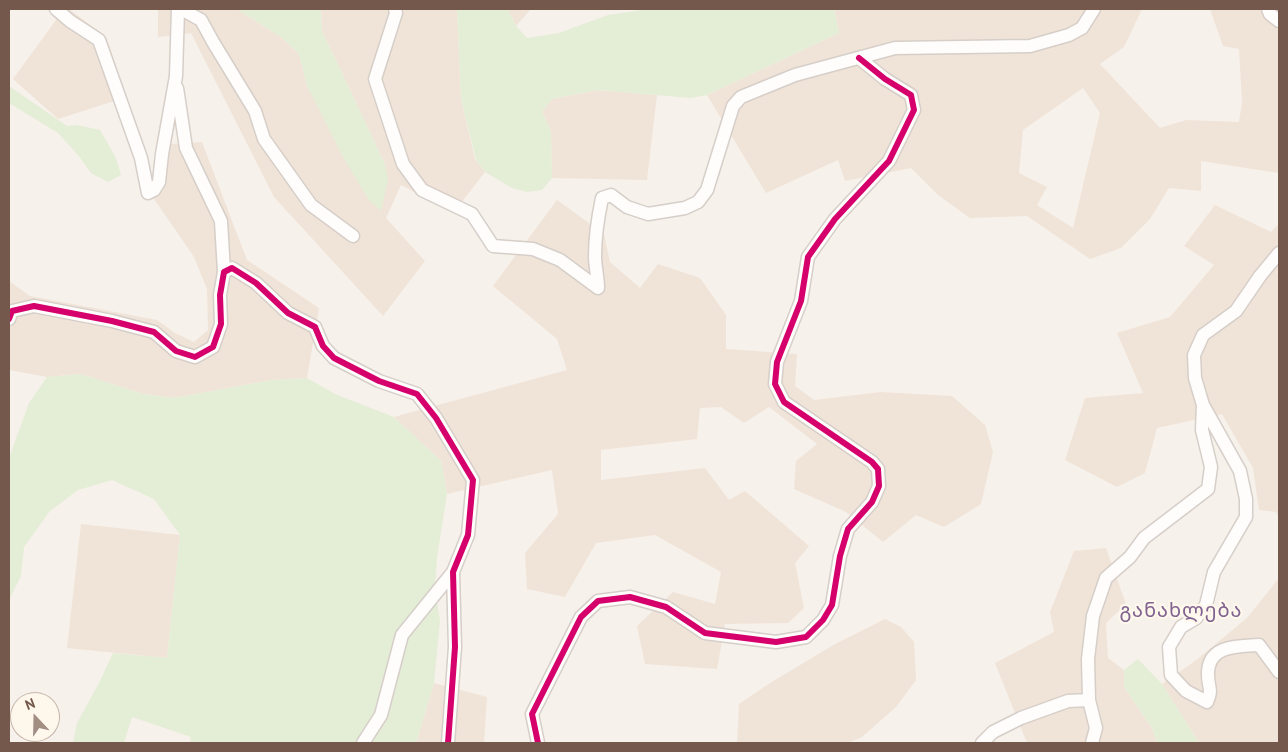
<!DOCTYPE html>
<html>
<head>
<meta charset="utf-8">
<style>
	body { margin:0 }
	#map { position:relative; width:1288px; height:752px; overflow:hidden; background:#f7f1eb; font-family:"PT Sans",sans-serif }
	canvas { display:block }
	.frame { position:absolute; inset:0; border:10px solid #74584b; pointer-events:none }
	.north { position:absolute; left:10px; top:692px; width:50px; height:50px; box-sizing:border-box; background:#fef7ec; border:1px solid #c7b7ac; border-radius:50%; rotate:339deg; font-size:14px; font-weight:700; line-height:20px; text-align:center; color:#74584b }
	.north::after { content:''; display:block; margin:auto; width:18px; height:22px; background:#a28e83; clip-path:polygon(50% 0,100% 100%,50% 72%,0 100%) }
</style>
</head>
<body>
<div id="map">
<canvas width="1288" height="752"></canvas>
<div class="frame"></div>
<div class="north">N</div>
</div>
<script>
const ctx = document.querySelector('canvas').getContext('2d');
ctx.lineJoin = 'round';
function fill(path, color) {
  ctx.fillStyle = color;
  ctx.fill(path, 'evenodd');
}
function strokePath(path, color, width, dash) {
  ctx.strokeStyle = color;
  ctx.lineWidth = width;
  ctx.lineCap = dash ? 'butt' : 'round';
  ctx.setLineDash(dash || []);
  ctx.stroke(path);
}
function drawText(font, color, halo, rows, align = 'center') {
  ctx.font = font + ' "PT Sans","Noto Sans Georgian",sans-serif';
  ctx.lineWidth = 4.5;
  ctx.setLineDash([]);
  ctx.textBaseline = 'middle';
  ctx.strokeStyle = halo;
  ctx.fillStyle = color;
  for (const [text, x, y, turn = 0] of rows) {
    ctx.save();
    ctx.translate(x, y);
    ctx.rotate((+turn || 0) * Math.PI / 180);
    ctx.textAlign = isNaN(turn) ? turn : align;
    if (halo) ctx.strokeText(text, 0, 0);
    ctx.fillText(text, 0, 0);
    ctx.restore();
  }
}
const residential = new Path2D(`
	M64 9H69L106 37 127 97 58 119 13 79Z
	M158 9H239L240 11 281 37 299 54 307 86 385 164 322 31 321 9H457L461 99 475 159 485 172 454 212 401 185 386 218 425 261 383 316 274 197 191 33 158 37Z
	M508 9H531L516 26Z
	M834 9H1142L1124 47 1100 64 1160 128 1186 120 1239 122 1242 102 1239 49 1223 46 1210 9H1279V173L1201 161V191L1169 188 1150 219 1121 248 1090 259 1027 216 970 218 938 195 911 168 845 181 838 160 766 193 707 95 839 33ZM1083 88 1100 113 1073 228 1037 205 1047 187 1019 173 1023 130Z
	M597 90 657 95 647 180 552 178 551 131 542 112 552 99Z
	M202 142 247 260 319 308 307 378 272 380 174 398 143 394 81 374 47 377 9 370V281L30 296 157 320 175 333 194 342 208 330 207 289 194 257 154 199 164 189 171 144Z
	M557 200 604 234 610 262 640 288 658 264 700 278 726 315V349L797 354 795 386 814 400 881 392 952 396 985 425 993 452 981 504 944 527 916 515 883 542 846 512 794 489 796 461 817 444 769 407 744 423 721 407 700 408 697 439 601 450V480L705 468 729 500 745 491 809 546 795 563 804 608 788 623 725 624 717 669 645 664 637 626 673 592 715 604 721 572 655 535 596 543 565 597 527 589 525 553 558 514 552 470 447 494 441 461 394 417 567 370 557 339 493 286Z
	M1215 205 1271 232 1279 224V519L1276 512 1259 510 1253 468 1222 414 1157 428 1145 473 1117 487 1065 460 1085 398 1143 393 1117 333 1170 317 1214 265 1184 246Z
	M81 524 180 535 167 658 67 648Z
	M1106 548 1126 604 1106 623 1108 658 1124 670V687L1152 728 1157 743H1027L995 663 1054 632 1050 612 1074 551Z
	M1279 578V743H1199L1162 684 1195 661 1247 618Z
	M885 619 901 627 914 642 916 680 896 707 862 737 847 743H737L739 704 770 683 835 644Z
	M434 683 487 697 484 743H416Z`);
const green = new Path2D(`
	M239 9H321L322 31 385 164 388 180 381 211 369 200 344 159 307 86 299 54 281 37 240 11Z
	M457 9H508L516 26 527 38 559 33 608 15 649 9H834L839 33 707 95 691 98 597 90 552 99 542 112 551 131 552 178 542 190 527 192 512 188 485 172 476 160 461 99Z
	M9 86 67 126 77 125 100 130 116 158 121 175 108 182 91 173 78 155 58 133 9 103Z
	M81 374 143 394 174 398 272 380 307 378 335 394 394 417 441 461 447 494 437 557 435 588 440 621 434 683 416 743H190L191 737 132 717 124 743H73L77 723 99 683 113 653 167 658 180 535 154 499 112 480 78 490 50 511 24 547 21 576 9 600V458L29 403 47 377Z
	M1138 659 1162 684 1199 743H1157L1152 728 1124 687V670Z`);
const minor = new Path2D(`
	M56 9 70 21 99 40 141 158 148 193 154 190 159 182 162 154 176 76 178 9
	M181 9 201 20 213 42 255 111 264 139 311 205 353 236
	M395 9 396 13 375 79 403 164 422 190 472 214 493 246 533 249 560 260 598 288
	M1268 9 1270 14 1279 21
	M177 88 186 148 221 221 224 272
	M1279 253 1260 276 1236 311 1203 335 1194 355 1195 378 1203 405 1240 471 1246 499V517L1214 572 1206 605 1196 618 1181 627 1169 647 1171 675 1186 691 1207 702C1213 690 1208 687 1208 675 1207 645 1237 646 1259 645L1279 672
	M598 288C598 277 595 267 595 256 595 237 598 217 602 198L611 195 627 207 648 214 685 208 698 202 707 190 733 106 741 97 795 75 895 48 1030 46 1069 35 1082 28 1094 9
	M9 319 12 311 34 306 112 321 154 332 176 351 195 357 213 347 221 324 220 295 224 272 232 268 256 283 288 313 315 327 323 346 334 358 379 381 417 394 436 418 473 480 468 535 453 572 455 647 448 743
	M363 743 381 715 402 635 453 572
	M538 743 532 714 581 617 598 601 630 597 666 607 705 633 776 642 806 637 823 620 832 605 840 556 848 529 872 502 879 486 878 469 872 462 784 402 775 384 777 362 801 301 808 257 835 219 889 161 914 110 911 95 885 79 859 58
	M982 743 993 732 1021 718 1068 701 1089 700
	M1092 743 1096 728 1089 700 1088 659 1093 616 1106 578 1130 557 1144 538 1208 489 1211 467 1202 430 1203 405`);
const cycleway = new Path2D(`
	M9 319 12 311 34 306 112 321 154 332 176 351 195 357 213 347 221 324 220 295 224 272 232 268 256 283 288 313 315 327 323 346 334 358 379 381 417 394 436 418 473 480 468 535 453 572 455 647 448 743
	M538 743 532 714 581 617 598 601 630 597 666 607 705 633 776 642 806 637 823 620 832 605 840 556 848 529 872 502 879 486 878 469 872 462 784 402 775 384 777 362 801 301 808 257 835 219 889 161 914 110 911 95 885 79 859 58`);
const quarterNames = [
	["განახლება",1181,611]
];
fill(residential, '#f0e4d8');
fill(green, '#e4edd6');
strokePath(minor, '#d6cec8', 15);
strokePath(minor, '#fefdfc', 12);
strokePath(cycleway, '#d6006c', 6);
ctx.letterSpacing = '1px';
drawText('20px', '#806390', '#fef7ec', quarterNames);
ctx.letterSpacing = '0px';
</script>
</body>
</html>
